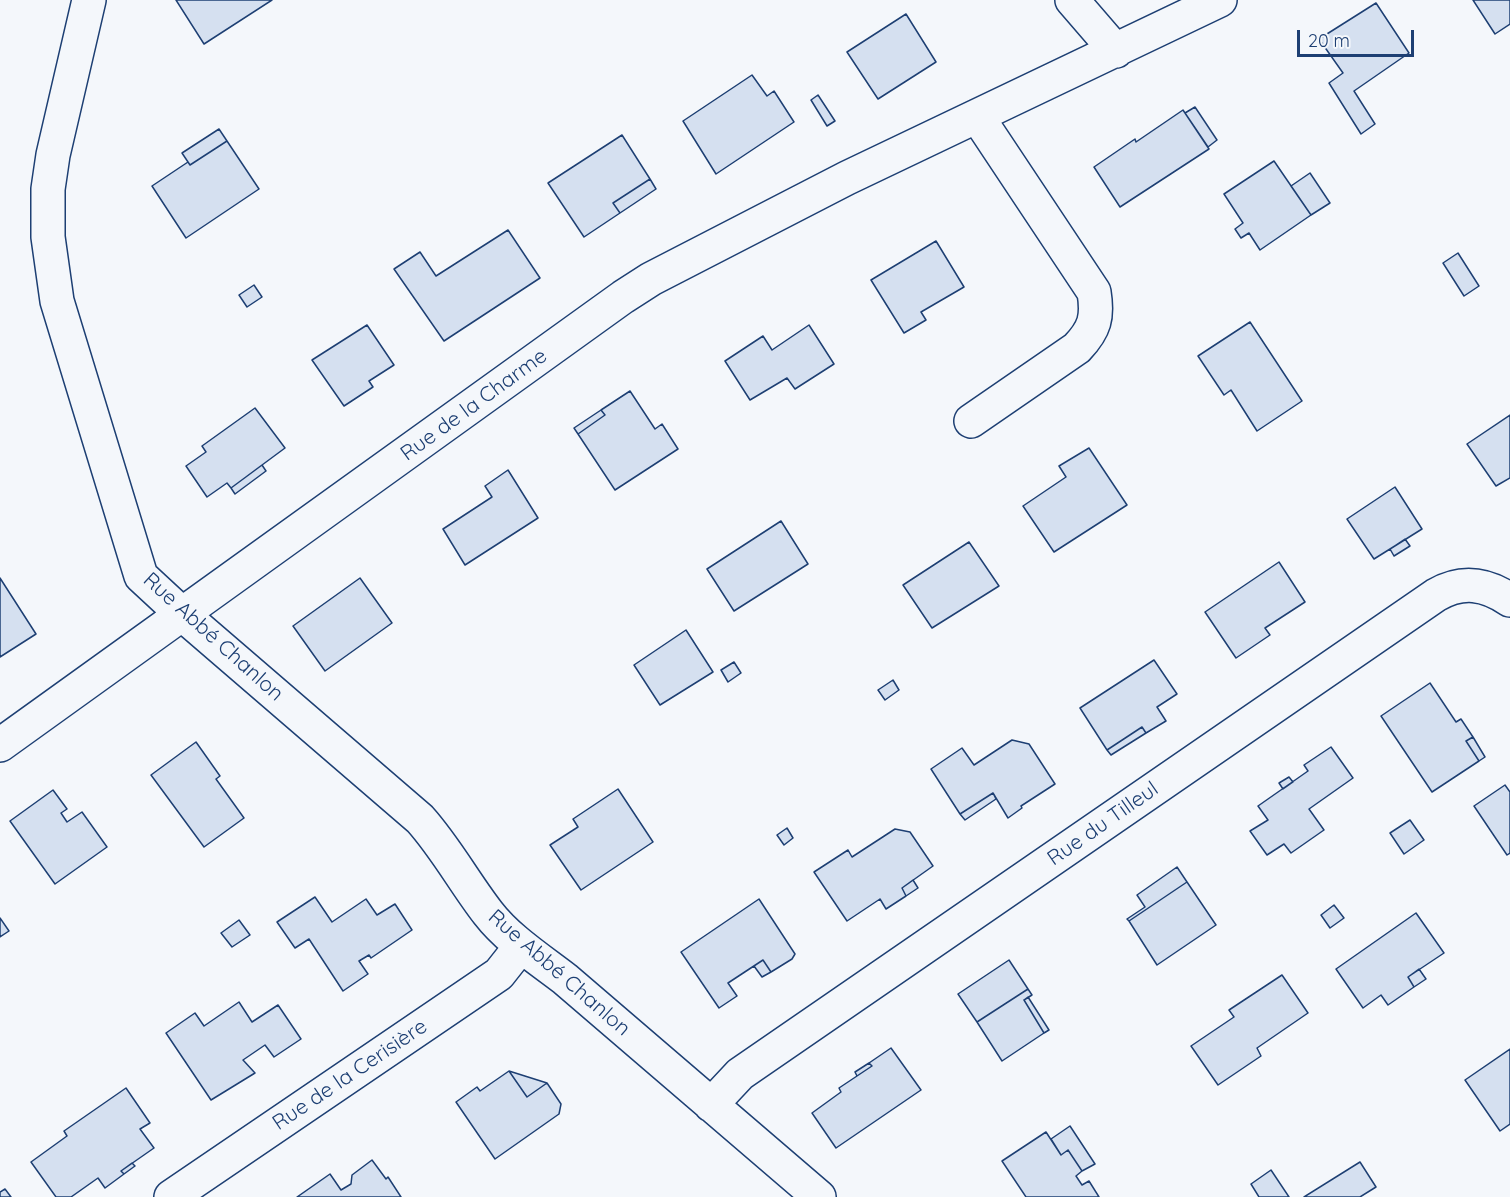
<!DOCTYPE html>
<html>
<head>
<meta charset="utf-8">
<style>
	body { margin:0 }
	#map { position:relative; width:1510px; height:1197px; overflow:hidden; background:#f4f7fb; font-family:Quicksand,sans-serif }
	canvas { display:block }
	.scale { position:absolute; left:1297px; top:30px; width:117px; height:27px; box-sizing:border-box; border:3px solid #1d3f73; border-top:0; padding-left:8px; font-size:18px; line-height:21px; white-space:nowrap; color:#1d3f73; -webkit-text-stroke:4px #f4f7fb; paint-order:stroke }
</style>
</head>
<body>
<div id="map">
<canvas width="1510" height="1197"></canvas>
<div class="scale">20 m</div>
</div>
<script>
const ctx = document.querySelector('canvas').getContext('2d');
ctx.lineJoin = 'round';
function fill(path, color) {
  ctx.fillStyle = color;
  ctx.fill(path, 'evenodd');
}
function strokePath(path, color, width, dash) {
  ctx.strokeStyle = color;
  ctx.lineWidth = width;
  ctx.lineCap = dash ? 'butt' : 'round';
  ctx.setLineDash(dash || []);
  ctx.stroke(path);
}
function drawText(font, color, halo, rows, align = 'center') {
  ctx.font = font + ' Quicksand,sans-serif';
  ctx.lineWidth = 4.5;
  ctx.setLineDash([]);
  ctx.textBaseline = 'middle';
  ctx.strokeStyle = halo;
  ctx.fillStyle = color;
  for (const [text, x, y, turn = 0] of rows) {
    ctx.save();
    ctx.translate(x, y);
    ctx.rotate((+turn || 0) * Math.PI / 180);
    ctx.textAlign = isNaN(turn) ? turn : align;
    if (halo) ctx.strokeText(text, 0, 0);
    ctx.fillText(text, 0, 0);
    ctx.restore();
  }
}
const building = new Path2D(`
	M176 0H272L204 44Z
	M1473 0H1510V24L1495 34Z
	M1376 3 1409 53 1354 91 1375 124 1361 134 1329 83 1343 73 1319 39Z
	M906 14 936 62 878 99 847 52Z
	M752 75 767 96 774 91 794 122 716 174 683 121Z
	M818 95 835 121 827 126 811 100Z
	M1195 107 1217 140 1208 147 1185 113Z
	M1183 110 1209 149 1120 207 1094 167 1135 139 1136 142Z
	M219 129 227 141 190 165 182 153Z
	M622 135 650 179 613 203 620 213 584 237 548 183Z
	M227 141 259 189 186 238 152 186 188 162 190 165Z
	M1274 161 1311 215 1260 250 1249 233 1241 238 1235 229 1243 223 1224 194Z
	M1310 173 1330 203 1311 215 1291 186Z
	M650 179 656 189 620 213 613 203Z
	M508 230 540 278 444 341 394 269 420 252 436 276Z
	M936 241 964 287 921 312 926 320 904 333 871 280Z
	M1458 253 1479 286 1464 296 1443 263Z
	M254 285 262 297 247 307 239 295Z
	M1250 322 1302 401 1257 431 1231 390 1224 395 1198 356Z
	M367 325 394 365 369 381 373 387 344 406 312 360Z
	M809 325 834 364 795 389 787 378 750 400 725 361 763 336 772 350Z
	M630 391 655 429 662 424 678 449 615 490 578 434 605 415 601 410Z
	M255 408 285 448 231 488 227 483 207 497 186 466 206 452 202 446Z
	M601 410 605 415 578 434 574 428Z
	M1510 415V478L1496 486 1467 444Z
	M1089 448 1127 505 1054 552 1023 506 1066 477 1059 466Z
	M262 465 266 471 235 494 231 488Z
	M508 470 538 518 465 565 443 529 492 497 485 486Z
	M1395 487 1422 529 1374 559 1347 519Z
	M781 521 808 564 734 611 707 569Z
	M1405 539 1410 546 1394 556 1390 549Z
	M969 542 999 586 932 628 903 585Z
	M1279 562 1305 602 1265 628 1270 635 1236 658 1205 612Z
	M0 578 36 634 0 657Z
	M360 578 392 623 325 671 293 626Z
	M686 630 713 672 660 705 634 665Z
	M1154 660 1177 694 1157 707 1166 721 1146 733 1142 727 1107 750 1080 708Z
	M734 662 741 673 728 682 721 670Z
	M893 680 899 690 885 700 878 690Z
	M1430 683 1456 722 1461 719 1473 737 1466 741 1479 761 1432 792 1381 716Z
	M1142 727 1146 733 1111 755 1107 750Z
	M1473 737 1485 757 1479 761 1466 741Z
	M1012 740 1029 744 1055 784 1021 806 1022 808 1008 818 993 793 960 814 931 769 962 748 974 765Z
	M196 742 220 776 216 779 244 818 204 847 151 775Z
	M1331 747 1353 778 1309 809 1324 830 1291 853 1284 844 1267 855 1250 831 1268 820 1258 806 1308 771 1304 765Z
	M1289 777 1293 782 1283 789 1279 783Z
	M1505 785 1510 792V853L1507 855 1474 806Z
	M618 789 653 842 581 890 550 845 578 827 573 819Z
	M53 790 67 809 61 813 67 822 82 812 107 847 55 884 10 821Z
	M993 793 996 799 965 820 960 814Z
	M1410 820 1424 840 1404 854 1390 833Z
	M787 828 793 838 784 845 777 835Z
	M895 829 910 832 933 866 902 888 906 896 886 909 880 899 847 921 814 872 848 850 852 857Z
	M1177 867 1187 882 1129 921 1127 919 1145 907 1137 895Z
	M913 880 918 888 906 896 902 888Z
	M1187 882 1216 925 1157 965 1129 921Z
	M315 897 332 922 366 899 377 915 395 904 412 930 371 958 369 955 359 961 368 974 343 991 309 939 295 948 277 922Z
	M759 899 795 954 792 959 771 972 763 960 728 983 737 996 719 1008 681 952Z
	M1334 905 1344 918 1330 928 1321 915Z
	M1416 913 1444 953 1408 977 1414 987 1388 1005 1381 995 1363 1008 1336 969Z
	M0 918 9 931 0 937Z
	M239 920 250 935 232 947 221 933Z
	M763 960 771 972 762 977 754 966Z
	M1009 960 1028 989 977 1022 958 994Z
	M1419 969 1426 979 1414 987 1408 977Z
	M1282 975 1308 1013 1257 1048 1261 1056 1218 1085 1191 1046 1234 1017 1229 1010Z
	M1028 989 1032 995 1024 1000 1044 1033 1002 1061 977 1022Z
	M1028 997 1049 1030 1044 1033 1024 1000Z
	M239 1002 252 1022 278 1005 301 1039 274 1057 265 1045 243 1060 255 1073 211 1100 166 1033 195 1013 204 1026Z
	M891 1048 921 1090 836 1148 812 1113 841 1092 839 1088 872 1066 869 1063Z
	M1510 1049V1124L1500 1131 1465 1080Z
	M869 1063 872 1066 857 1076 855 1072Z
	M509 1071 547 1083 527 1097Z
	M509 1071 527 1097 547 1083 561 1104 559 1114 495 1159 456 1102 477 1087 480 1091Z
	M126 1088 150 1123 140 1129 154 1148 121 1171 124 1174 105 1188 98 1178 71 1197H56L31 1162 67 1136 64 1131Z
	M1070 1126 1095 1164 1082 1171 1068 1150 1061 1155 1051 1139Z
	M1046 1132 1061 1155 1068 1150 1082 1171 1076 1176 1082 1185 1089 1181 1099 1197H1026L1002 1161Z
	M372 1160 386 1179 388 1177 401 1197H297L330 1174 341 1190 351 1184 352 1175Z
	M1360 1162 1376 1187 1360 1197H1304Z
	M132 1163 135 1166 124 1174 121 1171Z
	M1271 1170 1289 1197H1259L1251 1184Z
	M5 1189 11 1197H0V1192Z`);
const street = new Path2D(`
	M89 0 53 155 48 189V237L57 301 141 576 182 614 420 819C446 848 464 882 488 913 508 939 539 959 565 979L819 1197
	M1072 0 1116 51
	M971 421 1077 348C1095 329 1098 317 1094 292L977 116
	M0 745 623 297 651 279 847 178 1220 0
	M711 1105 740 1074 1436 595C1462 580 1485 583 1510 600
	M171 1197 499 974 521 946`);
const streetNames = [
	["Rue de la Charme",474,405,-36],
	["Rue Abbé Chanlon",213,637,42],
	["Rue du Tilleul",1103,824,-35],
	["Rue Abbé Chanlon",559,973,41],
	["Rue de la Cerisière",350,1075,-34]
];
fill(building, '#d5e0f0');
strokePath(building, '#1d3f73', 1.5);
strokePath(street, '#1d3f73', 36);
strokePath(street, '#f4f7fb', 33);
drawText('21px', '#1d3f73', '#f4f7fb', streetNames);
</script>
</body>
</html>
